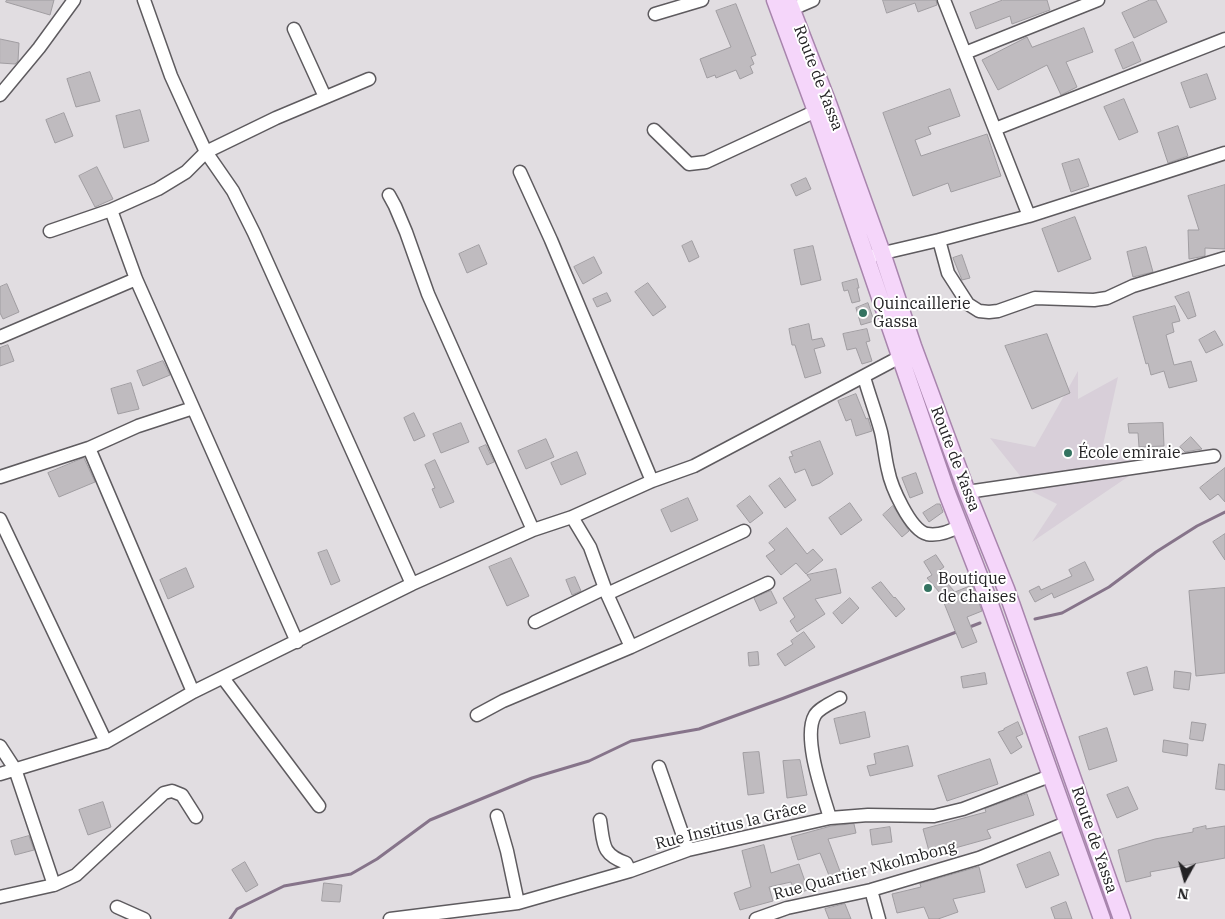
<!DOCTYPE html>
<html>
<head>
<meta charset="utf-8">
<style>
	body { margin:0 }
	#map { position:relative; width:1225px; height:919px; overflow:hidden; background:#e1dde1; font-family:"IBM Plex Serif",serif }
	canvas { display:block }
	.north { position:absolute; left:1160px; top:854px; width:50px; height:50px; -webkit-text-stroke:4px #fff; paint-order:stroke; rotate:187deg; font-size:14px; font-weight:700; line-height:20px; text-align:center; color:#232224 }
	.north::after { content:''; display:block; margin:auto; width:18px; height:22px; background:#232224; clip-path:polygon(50% 0,100% 100%,50% 72%,0 100%) }
</style>
</head>
<body>
<div id="map">
<canvas width="1225" height="919"></canvas>
<div class="north">N</div>
</div>
<script>
const ctx = document.querySelector('canvas').getContext('2d');
ctx.lineJoin = 'round';
function fill(path, color) {
  ctx.fillStyle = color;
  ctx.fill(path, 'evenodd');
}
function strokePath(path, color, width, dash) {
  ctx.strokeStyle = color;
  ctx.lineWidth = width;
  ctx.lineCap = dash ? 'butt' : 'round';
  ctx.setLineDash(dash || []);
  ctx.stroke(path);
}
function drawText(font, color, halo, rows, align = 'center') {
  ctx.font = font + ' "IBM Plex Serif",serif';
  ctx.lineWidth = 4;
  ctx.setLineDash([]);
  ctx.textBaseline = 'middle';
  ctx.strokeStyle = halo;
  ctx.fillStyle = color;
  for (const [text, x, y, turn = 0] of rows) {
    ctx.save();
    ctx.translate(x, y);
    ctx.rotate((+turn || 0) * Math.PI / 180);
    ctx.textAlign = isNaN(turn) ? turn : align;
    if (halo) ctx.strokeText(text, 0, 0);
    ctx.fillText(text, 0, 0);
    ctx.restore();
  }
}
const built = new Path2D(`
	M1078 371V399L1118 377 1103 445 1154 459 1032 542 1057 504 1033 492 990 438 1035 447Z`);
const stream = new Path2D(`
	M1035 619 1062 613 1109 587 1156 552 1197 526 1225 512
	M967 628 980 623
	M230 919 237 909 284 886 351 874 377 859 430 820 532 778 589 761 631 741 699 729 784 698 959 631`);
const building = new Path2D(`
	M7 0H54L50 15 6 2Z
	M883 0H936L937 5 918 12 915 3 887 13Z
	M1003 0H1047L1050 10 1012 24 1010 16 976 29 970 13Z
	M1150 0H1156L1167 22 1134 38 1122 13Z
	M736 4 756 55 751 57 754 64 750 66 753 73 740 79 736 70 716 78 715 75 707 78 700 59 731 47 716 11Z
	M1084 28 1093 52 1066 62 1077 87 1061 95 1047 65 998 90 982 60 1027 37 1032 47Z
	M0 39 19 43 18 61 15 64 0 63Z
	M1133 42 1141 61 1123 69 1115 50Z
	M90 72 100 101 76 107 67 79Z
	M1207 74 1216 99 1190 108 1181 83Z
	M950 89 960 116 928 127 931 134 915 140 921 156 987 134 1001 176 951 192 948 183 913 196 883 113Z
	M1124 99 1138 132 1119 140 1104 107Z
	M140 110 149 141 124 148 116 116Z
	M64 113 73 136 55 143 46 120Z
	M1178 126 1188 156 1168 163 1158 133Z
	M1079 159 1089 186 1071 192 1062 164Z
	M97 167 113 199 95 207 79 176Z
	M806 178 811 189 796 196 791 185Z
	M1225 185V249L1205 248V256L1189 259 1188 230H1199L1188 196Z
	M1075 217 1091 259 1058 272 1042 229Z
	M692 241 699 257 689 262 682 246Z
	M479 245 487 264 467 273 459 254Z
	M813 246 821 280 801 285 794 250Z
	M1146 247 1153 272 1133 277 1127 252Z
	M962 255 970 278 962 280 953 258Z
	M594 257 602 273 583 284 574 267Z
	M857 279 859 288H857L860 301 852 303 848 290 844 291 842 283Z
	M648 283 666 307 653 316 635 292Z
	M7 284 19 312 3 319 0 313V287Z
	M1189 292 1196 316 1188 319 1175 297Z
	M607 293 611 301 597 307 593 299Z
	M868 303 874 321 861 325 856 308Z
	M1175 306 1180 321 1172 323 1174 332 1166 335 1174 365 1191 361 1197 381 1169 388 1164 371 1151 375 1148 363 1146 364 1133 317Z
	M809 324 812 340 822 338 825 346 814 349 821 373 805 378 795 345H792L789 329Z
	M867 329 870 341 866 342 872 361 862 364 856 348 847 350 843 334Z
	M1215 331 1223 345 1206 353 1199 340Z
	M1047 334 1070 393 1032 409 1005 346Z
	M8 345 14 361 0 366V348Z
	M163 361 170 375 143 386 137 371Z
	M131 383 139 409 118 414 111 389Z
	M856 394 866 419 868 418 872 431 856 436 851 419 846 421 838 401Z
	M414 413 425 436 414 441 404 418Z
	M461 423 469 442 441 453 433 434Z
	M1163 423 1164 446 1139 447 1138 433H1129L1128 424Z
	M1191 437 1202 449 1185 452 1180 447Z
	M546 439 554 457 526 469 518 451Z
	M820 441 833 474 820 483 812 486 805 469 795 473 789 457 793 456 791 452Z
	M486 445 494 462 487 465 479 448Z
	M577 452 586 474 561 485 551 463Z
	M84 458 95 482 59 497 48 473Z
	M435 460 454 502 440 508 432 489 435 488 425 465Z
	M1225 468V502L1218 494 1210 500 1200 488Z
	M916 473 923 493 910 498 902 478Z
	M780 478 796 500 785 508 769 486Z
	M750 496 763 513 750 523 737 506Z
	M688 498 698 520 671 532 661 510Z
	M850 503 862 520 841 535 829 518Z
	M937 504H940L943 512 929 522 923 513Z
	M893 506 909 531 902 537 883 515Z
	M787 528 807 554 813 549 823 560 806 574 796 563 781 575 766 556 775 550 769 543Z
	M1225 534V560L1213 542Z
	M327 550 340 581 331 585 318 553Z
	M936 555 944 567 937 572 955 592 972 585 982 611 967 617 977 642 962 648 940 593 927 578 932 575 924 562Z
	M511 558 529 596 507 606 489 567Z
	M1085 562 1094 580 1054 598 1052 593 1035 602 1029 591 1039 586 1041 590 1072 576 1069 570Z
	M186 568 194 587 168 599 160 580Z
	M836 569 841 593 815 599 825 614 797 632 790 621 795 617 783 598 811 580 807 575Z
	M575 577 581 591 572 595 566 580Z
	M881 582 894 598 895 597 905 609 896 617 872 588Z
	M1225 588V673L1196 676 1189 591Z
	M771 591 777 603 760 611 754 598Z
	M850 598 859 608 842 624 833 613Z
	M804 632 815 647 785 666 777 654 793 644 791 641Z
	M758 652 759 665 749 666 748 653Z
	M1147 667 1153 690 1134 695 1127 673Z
	M1175 671 1191 673 1189 690 1174 688Z
	M985 673 987 684 963 688 961 677Z
	M865 712 870 737 840 744 834 719Z
	M1018 722 1023 734 1016 737 1022 747 1011 754 998 732 1004 730V729Z
	M1192 722 1206 724 1203 741 1190 739Z
	M1107 728 1117 761 1089 770 1079 737Z
	M1164 740 1188 744 1187 756 1163 752Z
	M908 746 913 766 870 776 867 766 876 764 874 754Z
	M759 752 764 793 748 795 743 753Z
	M990 759 998 784 947 801 938 776Z
	M800 760 807 795 787 798 783 761Z
	M1219 764 1225 765V790L1216 789Z
	M1128 787 1138 809 1117 818 1107 795Z
	M1027 794 1034 815 987 830 991 838 930 855 923 829 986 812 985 809Z
	M103 802 111 827 88 835 79 810Z
	M854 824 856 833 828 839 841 874 830 878 820 853 798 860 791 837 831 826Z
	M1206 826V829L1225 826V858L1150 872 1151 876 1126 882 1118 850 1155 839 1193 832V829Z
	M890 827 892 842 872 845 870 830Z
	M29 836 34 850 15 855 11 841Z
	M764 845 771 873 799 864 808 890 794 894 791 882 769 887 773 901 740 910 734 893 751 887 742 851Z
	M1050 852 1059 875 1026 888 1017 865Z
	M245 862 258 885 246 892 232 870Z
	M979 867 985 892 953 899 958 912 938 919H929L924 907 897 913 892 894 921 887 920 884Z
	M324 883 342 885 340 902 322 901Z
	M1066 902 1072 919H1055L1051 908Z
	M845 904 851 919H829L825 909Z`);
const minor = new Path2D(`
	M144 0 171 76 191 120 206 152 233 191 254 233 412 584
	M944 0 1029 216
	M785 12 813 0
	M655 14 702 0
	M294 29 325 97
	M965 53 1098 0
	M0 95 39 48 74 0
	M995 129 1225 39
	M654 130 689 164 706 162 816 111
	M520 172 551 240 652 481
	M389 195 395 206 406 232 428 294 533 530
	M111 210 136 279 297 642
	M50 231 111 210 158 189 186 172 206 152 276 118 369 79
	M939 240 948 273 968 304 979 311 989 312 998 311 1035 298 1094 300 1107 298 1133 286 1225 258
	M875 255 939 240 1029 216 1225 153
	M0 337 136 279
	M864 377C869 395 876 413 881 432 884 445 885 458 888 470 891 486 910 530 927 534 938 536 951 531 960 526
	M89 448 193 692
	M0 477 89 448 138 426 193 408
	M967 492 1214 456
	M572 517 590 547 607 594 631 647
	M0 519 106 742
	M607 594 744 531
	M535 622 605 588
	M223 678 319 806
	M477 715 503 701 631 647 768 583
	M0 746 15 769 54 885
	M659 767 688 850
	M0 774 106 742 193 692 412 584 533 530 572 517 652 481 694 466 900 357
	M497 816 507 851 518 903
	M830 818C823 794 802 737 815 715 819 708 833 702 840 698
	M600 820C604 844 601 854 626 863L630 871
	M871 890 879 919
	M0 897 54 885 76 875 164 793 172 791 182 795 196 817
	M117 907 144 919
	M390 919 518 903 630 871 688 850 830 818 868 815 934 816 963 809 1050 776
	M756 919 787 908 871 890 979 858 1066 823`);
const major = new Path2D(`
	M775 0 816 111 947 493 987 596 1102 919
	M788 0 829 106 882 253 913 346 967 492 1006 589 1122 919`);
const markers = [
	[863,313,5,"#347361"],
	[1068,453,5,"#347361"],
	[928,588,5,"#347361"]
];
const streetNames = [
	["Route de Yassa",818,78,69],
	["Route de Yassa",955,459,69],
	["Rue Institus la Grâce",731,826,-14],
	["Route de Yassa",1094,840,71],
	["Rue Quartier Nkolmbong",865,871,-15]
];
const poiNames = [
	["Quincaillerie",873,304],
	["Gassa",873,322],
	["École emiraie",1078,453],
	["Boutique",938,579],
	["de chaises",938,597]
];
fill(built, '#d8cfd9');
strokePath(stream, '#86748a', 3);
fill(building, '#bfbbbf');
strokePath(building, '#a09da1', 1);
strokePath(minor, '#5e5b5f', 15);
strokePath(major, '#a885ad', 19);
strokePath(minor, '#fff', 12);
strokePath(major, '#f5d6fa', 16);
for (const [x, y, r, color] of markers) {
  const dot = new Path2D();
  dot.arc(x, y, r, 0, 2 * Math.PI);
  ctx.fillStyle = color;
  ctx.fill(dot);
  strokePath(dot, '#fff', 2);
}
drawText('16px', '#232224', '#fff', streetNames);
drawText('16px', '#232224', '#fff', poiNames, 'left');
</script>
</body>
</html>
